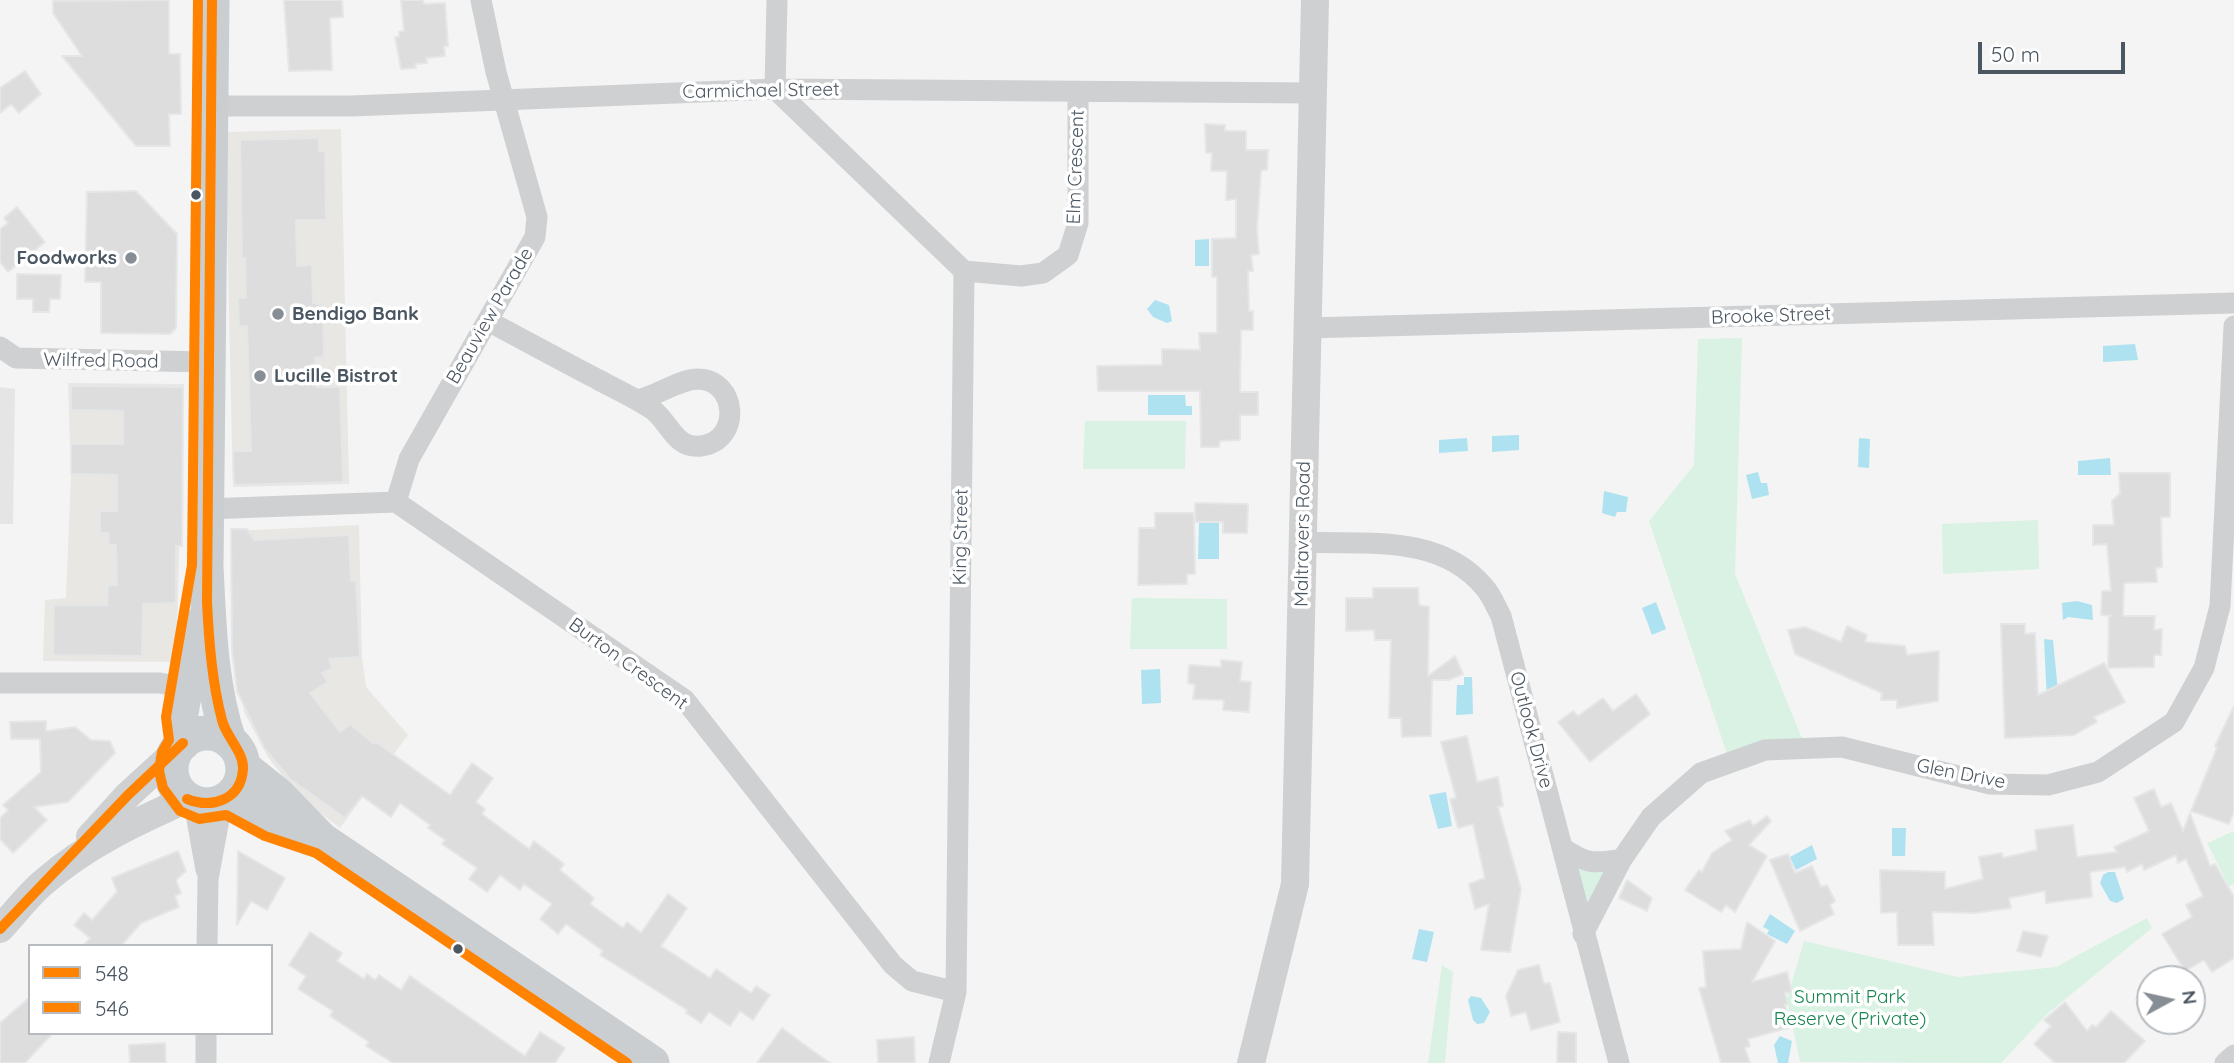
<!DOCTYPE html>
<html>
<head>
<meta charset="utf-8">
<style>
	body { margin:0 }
	#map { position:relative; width:2234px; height:1063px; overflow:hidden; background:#f4f4f4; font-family:Quicksand,sans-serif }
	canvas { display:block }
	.legend { position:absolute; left:28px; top:944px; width:245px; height:91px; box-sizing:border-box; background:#fff; border:2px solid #b7bbc0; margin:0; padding:9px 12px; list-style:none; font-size:21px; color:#4a5661 }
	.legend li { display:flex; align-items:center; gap:14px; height:35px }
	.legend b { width:35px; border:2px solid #b7bbc0 }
	.north { position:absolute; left:2136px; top:965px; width:70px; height:70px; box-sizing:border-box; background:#fff; border:2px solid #b7bbc0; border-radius:50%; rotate:82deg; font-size:19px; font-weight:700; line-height:28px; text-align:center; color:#4a5661 }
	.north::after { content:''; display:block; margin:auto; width:24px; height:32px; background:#868d94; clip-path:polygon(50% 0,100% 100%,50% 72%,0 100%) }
	.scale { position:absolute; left:1978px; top:42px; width:147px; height:32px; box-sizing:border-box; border:4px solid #4a5661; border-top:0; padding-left:9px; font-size:21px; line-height:24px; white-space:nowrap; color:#4a5661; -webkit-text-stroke:5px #fff; paint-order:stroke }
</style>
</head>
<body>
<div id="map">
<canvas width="2234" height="1063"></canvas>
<ul class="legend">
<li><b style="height:9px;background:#ff8200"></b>548</li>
<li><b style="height:9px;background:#ff8200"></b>546</li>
</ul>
<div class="north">N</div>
<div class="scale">50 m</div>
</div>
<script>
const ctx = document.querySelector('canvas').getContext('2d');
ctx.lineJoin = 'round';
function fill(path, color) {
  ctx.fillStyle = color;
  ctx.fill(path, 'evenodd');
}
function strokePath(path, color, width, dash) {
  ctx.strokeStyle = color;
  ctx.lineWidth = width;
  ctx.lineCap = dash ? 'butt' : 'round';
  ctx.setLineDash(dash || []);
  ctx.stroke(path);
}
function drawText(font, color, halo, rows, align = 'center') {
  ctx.font = font + ' Quicksand,sans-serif';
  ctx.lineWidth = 7;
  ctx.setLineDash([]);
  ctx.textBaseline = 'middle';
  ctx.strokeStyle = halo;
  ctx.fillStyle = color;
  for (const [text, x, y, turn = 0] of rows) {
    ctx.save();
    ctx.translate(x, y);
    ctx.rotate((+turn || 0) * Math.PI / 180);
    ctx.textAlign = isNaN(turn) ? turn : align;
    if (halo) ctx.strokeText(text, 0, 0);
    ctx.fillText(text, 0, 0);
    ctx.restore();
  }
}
const commercial = new Path2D(`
	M341 129 349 484 233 487 225 132Z
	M68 383 184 384 176 662 43 661 45 600 66 598 71 474Z
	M359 525 362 657 366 687 408 735 340 828 297 795 268 757 244 712 237 661 233 531Z`);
const education = new Path2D(`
	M0 387 15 389 13 524H0Z`);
const green = new Path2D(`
	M1742 338 1735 574 1803 741 1727 754 1649 521 1694 465 1698 339Z
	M1085 421H1186L1185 469H1083Z
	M2038 520 2039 569 1943 574 1942 524Z
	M1132 598 1227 599V649H1130Z
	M2234 831V884L2229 886 2207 843Z
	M1573 866 1605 870 1588 906Z
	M2147 918 2152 928 2047 1014 2001 1063 1800 1062 1787 999 1804 941 1958 977 2056 967Z
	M1442 965 1453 972 1445 1063H1428Z`);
const water = new Path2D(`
	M1209 239V266H1195V240Z
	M1155 300 1169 305 1172 321 1167 323 1153 317 1147 309Z
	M2135 344 2138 360 2103 362V346Z
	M1148 395H1185L1186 406H1192V415H1148Z
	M1519 435V450L1492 452V436Z
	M1467 438 1468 451 1439 453V440Z
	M1859 438 1870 439 1869 468 1858 467Z
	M2110 458 2111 475H2078V461Z
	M1758 472 1761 483H1767L1769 495 1752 499 1746 475Z
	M1604 491 1628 497 1626 512H1617L1615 517 1602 513Z
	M1199 521H1219V559H1198Z
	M2077 601 2092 605 2093 620 2068 617 2063 620 2062 603Z
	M1656 602 1666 629 1652 635 1642 608Z
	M2044 639 2053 640 2059 701 2047 702Z
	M1160 669 1161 703 1142 704 1141 670Z
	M1464 677H1472L1473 714 1456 715 1457 685H1464Z
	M1446 792 1452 826 1438 829 1429 795Z
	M1892 828H1906L1905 856H1892Z
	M1812 845 1817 859 1796 870 1790 857Z
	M2108 872H2115L2124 899 2117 903 2110 901 2100 883 2103 875Z
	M1770 914 1795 931 1787 944 1767 934 1769 930 1763 927Z
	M1419 929 1434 932 1427 962 1412 959Z
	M1471 996 1481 998 1490 1012 1484 1023 1477 1024 1473 1020 1468 1000Z
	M1780 1036 1792 1041 1788 1063H1778L1774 1045Z`);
const building = new Path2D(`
	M169 0V54H180L181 114H169L170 146H136L62 56H82L53 13V1Z
	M284 0H342L343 17 330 18 332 70 289 71Z
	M401 0H423L424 4 445 3 448 46H444L445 56 426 58 427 63 415 64 416 68 401 69 395 37H399V32L404 31Z
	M25 71 41 94 19 113 11 104 0 113V88Z
	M1205 124 1225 125V131H1246V150H1268L1267 170H1261L1257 230 1259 254 1251 255 1253 271H1248L1249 311H1253V330H1241L1240 392H1258V415H1240V440L1220 441 1219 447H1201L1200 391H1098L1097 366 1162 365V349L1200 350 1199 333H1217V277H1212V239L1236 238V199L1226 200 1227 171H1211L1212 153H1206Z
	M319 138V151H325L326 220H296L297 266 312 265 313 303 323 305 324 357 315 358 316 387H340L343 482 234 485 233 451H251L247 326 239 327 238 298H246L245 258H242L240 140Z
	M136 191 177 234 176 328 170 334 101 333V282H85L87 192Z
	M17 207 45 242 8 272 0 262V229L8 223 4 218Z
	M17 274 61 275 60 299H50L49 312H33V299H17Z
	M71 386 183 387 182 546H176V603L143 604 142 656 53 655 54 605H107L108 585H117L116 545H109L108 533H100V511H117V475L71 474V444H123V411L71 410Z
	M2119 473H2170V517H2161L2162 567 2156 568 2157 582 2124 583 2123 616H2155L2154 630 2162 629 2161 655H2154V667L2108 668 2109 616H2112L2101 615 2102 591H2111L2107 544 2093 545V525H2114L2112 501 2120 493Z
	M1195 503 1248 504 1247 533H1223V522H1195Z
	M1155 513H1194L1195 574H1187V584L1138 585 1139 528H1155Z
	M231 529H247L254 540 349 535 351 581H356L360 657 329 659 332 668 322 673 328 682 310 693 340 732 350 724 374 744 376 742 450 795 472 763 493 778 476 802 485 809 482 814 529 849 534 841 564 864 560 870 594 898 590 904 623 928 627 922 641 933 668 894 687 908 661 946 710 978 716 969 751 993 756 986 770 995 753 1020 740 1011 730 1026 709 1012 701 1023 686 1013 687 1010 600 955 603 951 566 924 558 934 540 919 552 904 524 884 520 890 500 875 487 892 469 879 477 868 442 844 445 840 428 828 430 825 400 803 391 817 362 796 345 818 290 779 264 748 237 691 232 650Z
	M1373 588H1418L1419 605 1429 607 1428 676 1455 656 1463 674 1449 680H1432L1431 736 1402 737 1401 718H1389L1391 640H1375L1374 630 1346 631V598H1373Z
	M2001 624H2025V634L2035 633 2038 695 2104 663 2125 702 2094 717 2097 722 2074 735 2005 738Z
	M1847 626 1867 635 1865 642 1905 646 1907 655 1939 651 1938 701 1897 708V700H1881L1882 693 1795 654 1788 630 1805 627 1841 642Z
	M1221 660 1242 662 1240 681 1251 682 1249 712 1223 710 1224 700 1193 699 1195 685 1188 683 1189 665 1221 667Z
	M1636 694 1650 714 1590 762 1558 722 1573 711 1578 716 1603 698 1613 711Z
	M2234 706V811L2229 824 2191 811 2217 748 2215 746Z
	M46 721V731L75 727 91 740 110 741 115 753 68 802 34 807 47 820 13 853 0 839V818L8 810 3 805 41 772 40 739H11L10 722Z
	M1467 736 1477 782 1498 777 1503 806 1498 807 1521 889 1510 952 1481 950 1489 904 1475 909 1469 884 1485 878 1473 824 1458 828 1450 799 1456 798 1441 742Z
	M2154 789 2161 807 2171 803 2183 831 2190 813 2210 866 2215 864 2234 897V958L2212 972 2204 960 2185 971 2162 934 2192 917 2186 905 2203 896 2186 859 2178 863 2176 855 2144 870 2142 864 2127 872 2125 867 2090 872 2092 897 2046 903 2045 891 2009 898 2011 908 1975 913 1932 912 1934 945H1898L1897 912 1881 913 1880 870 1945 872V889L1983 879 1979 857 2002 853 2003 858 2037 850 2035 830 2073 825 2077 857 2117 852 2114 847 2149 831 2134 798Z
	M1767 816 1771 821 1749 845 1767 856 1735 912 1726 905 1721 912 1685 890 1699 870 1702 872 1712 853 1732 840 1725 831 1750 820 1753 826Z
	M178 851 186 871 176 880 181 893 175 896 179 907 141 923 121 946H83L90 938 74 925 84 913 92 920 117 892 112 878Z
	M238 851 285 878 267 910 251 901 237 925Z
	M1788 854 1795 873 1812 866 1821 887 1827 885 1835 901 1830 905 1834 914 1800 931 1770 860Z
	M1627 880 1652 898 1647 911 1619 898Z
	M1747 922 1775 941 1752 982 1787 972 1792 992 1785 993 1788 1004 1785 1005 1791 1027 1748 1039 1750 1046 1745 1048 1750 1063H1721L1699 988 1706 987 1703 951 1741 949Z
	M2023 931 2048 936 2041 957 2017 951Z
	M310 932 342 953 337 961 364 979 367 974 375 980 379 975 401 990 410 976 525 1056 540 1032 565 1048 555 1063H393L366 1046 369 1042 330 1016 333 1011 298 989 306 976 289 965Z
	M1539 965 1544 984 1550 983 1560 1022 1531 1030 1526 1012 1511 1016 1506 996 1518 970Z
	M30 997V1033H53L25 1063H0V1023Z
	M2065 1002 2087 1031 2092 1025 2096 1027 2111 1011 2145 1041 2124 1063H2055L2034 1044 2051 1026 2044 1020Z
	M782 1028 802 1043 830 1063H757Z
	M1558 1032 1576 1033V1063H1557Z
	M914 1037 915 1063H878L877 1040Z
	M165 1043 166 1063H130L129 1045Z`);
const minor = new Path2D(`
	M777 0 775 89 964 271 956 992 939 1063
	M210 106H352L775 89 1313 93
	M964 271 1021 276 1043 273 1068 255 1078 223V93
	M488 321C524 340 560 360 597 379 615 389 636 398 653 410 670 423 675 449 701 446 742 441 738 379 697 379 677 380 658 396 637 400
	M1308 328 2234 303
	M0 347 16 358 206 362
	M396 502 409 459 535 237 537 217 496 72 481 0
	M206 509 396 502 685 700 893 965 912 981 956 992
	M1303 542C1365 545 1440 533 1485 588 1492 596 1496 607 1501 616L1619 1063
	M0 683H160L186 688
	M194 803 206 870
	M1563 848C1586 864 1594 864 1622 859
	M1583 934 1622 859 1651 817 1701 773 1765 750 1842 747 1990 784 2048 785 2098 772 2174 722 2204 668 2220 606 2234 326
	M207 946 208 879 222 803
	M206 1063V1033
	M2225 1063 2234 1055`);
const tertiary = new Path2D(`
	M90 837 128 795 175 752
	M0 929C15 913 28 895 45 881 88 844 136 822 187 799
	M1251 1063 1295 884 1315 0`);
const primary = new Path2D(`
	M212 0 206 566C209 625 210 684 229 741
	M171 769a36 36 0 1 1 72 0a36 36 0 1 1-72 0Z
	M183 743 180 719 196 626
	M243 767 278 795 322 840 652 1063
	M227 800 270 823 316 838`);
const bus1 = new Path2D(`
	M187 799C212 809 241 800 243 769 244 752 226 737 222 720 212 682 209 642 207 602L212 0
	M0 929 128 795 183 743`);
const bus2 = new Path2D(`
	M198 0 192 565 166 717 169 740 162 752 159 771 163 788 180 811 199 819 226 815 265 836 316 853 627 1063`);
const markers = [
	[196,195,6,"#4a5661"],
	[131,258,7,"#868d94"],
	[278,314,7,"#868d94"],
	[260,376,7,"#868d94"],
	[458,949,6,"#4a5661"]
];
const streetNames = [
	["Carmichael Street",761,91,-1],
	["Elm Crescent",1076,167,-88],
	["Beauview Parade",490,316,-60],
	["Brooke Street",1771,316,-2],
	["Wilfred Road",101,361,1],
	["Maltravers Road",1303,534,-89],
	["King Street",961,537,-89],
	["Burton Crescent",628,664,36],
	["Outlook Drive",1531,730,75],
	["Glen Drive",1961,774,11]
];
const poiNames = [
	["Foodworks",117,258,"right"],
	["Bendigo Bank",292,314],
	["Lucille Bistrot",274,376]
];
const parkNames = [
	["Summit Park",1850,997],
	["Reserve (Private)",1850,1019]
];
fill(commercial, '#e8e7e3');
fill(education, '#e6e5e6');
fill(green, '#d9f2e3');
fill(water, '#aee2f0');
fill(building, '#ddddde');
strokePath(building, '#e5e6e7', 2);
strokePath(minor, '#ced0d2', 21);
strokePath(tertiary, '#ced0d2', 28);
strokePath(primary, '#caced1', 35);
strokePath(bus1, '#ff8200', 10);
strokePath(bus2, '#ff8200', 10);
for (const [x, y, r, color] of markers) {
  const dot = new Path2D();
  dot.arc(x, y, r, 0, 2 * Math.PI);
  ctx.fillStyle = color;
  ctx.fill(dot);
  strokePath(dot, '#fff', 2.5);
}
drawText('19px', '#4a5661', '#fff', streetNames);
drawText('bold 19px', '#4a5661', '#fff', poiNames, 'left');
drawText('19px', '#17864f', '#fff', parkNames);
</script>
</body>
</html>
